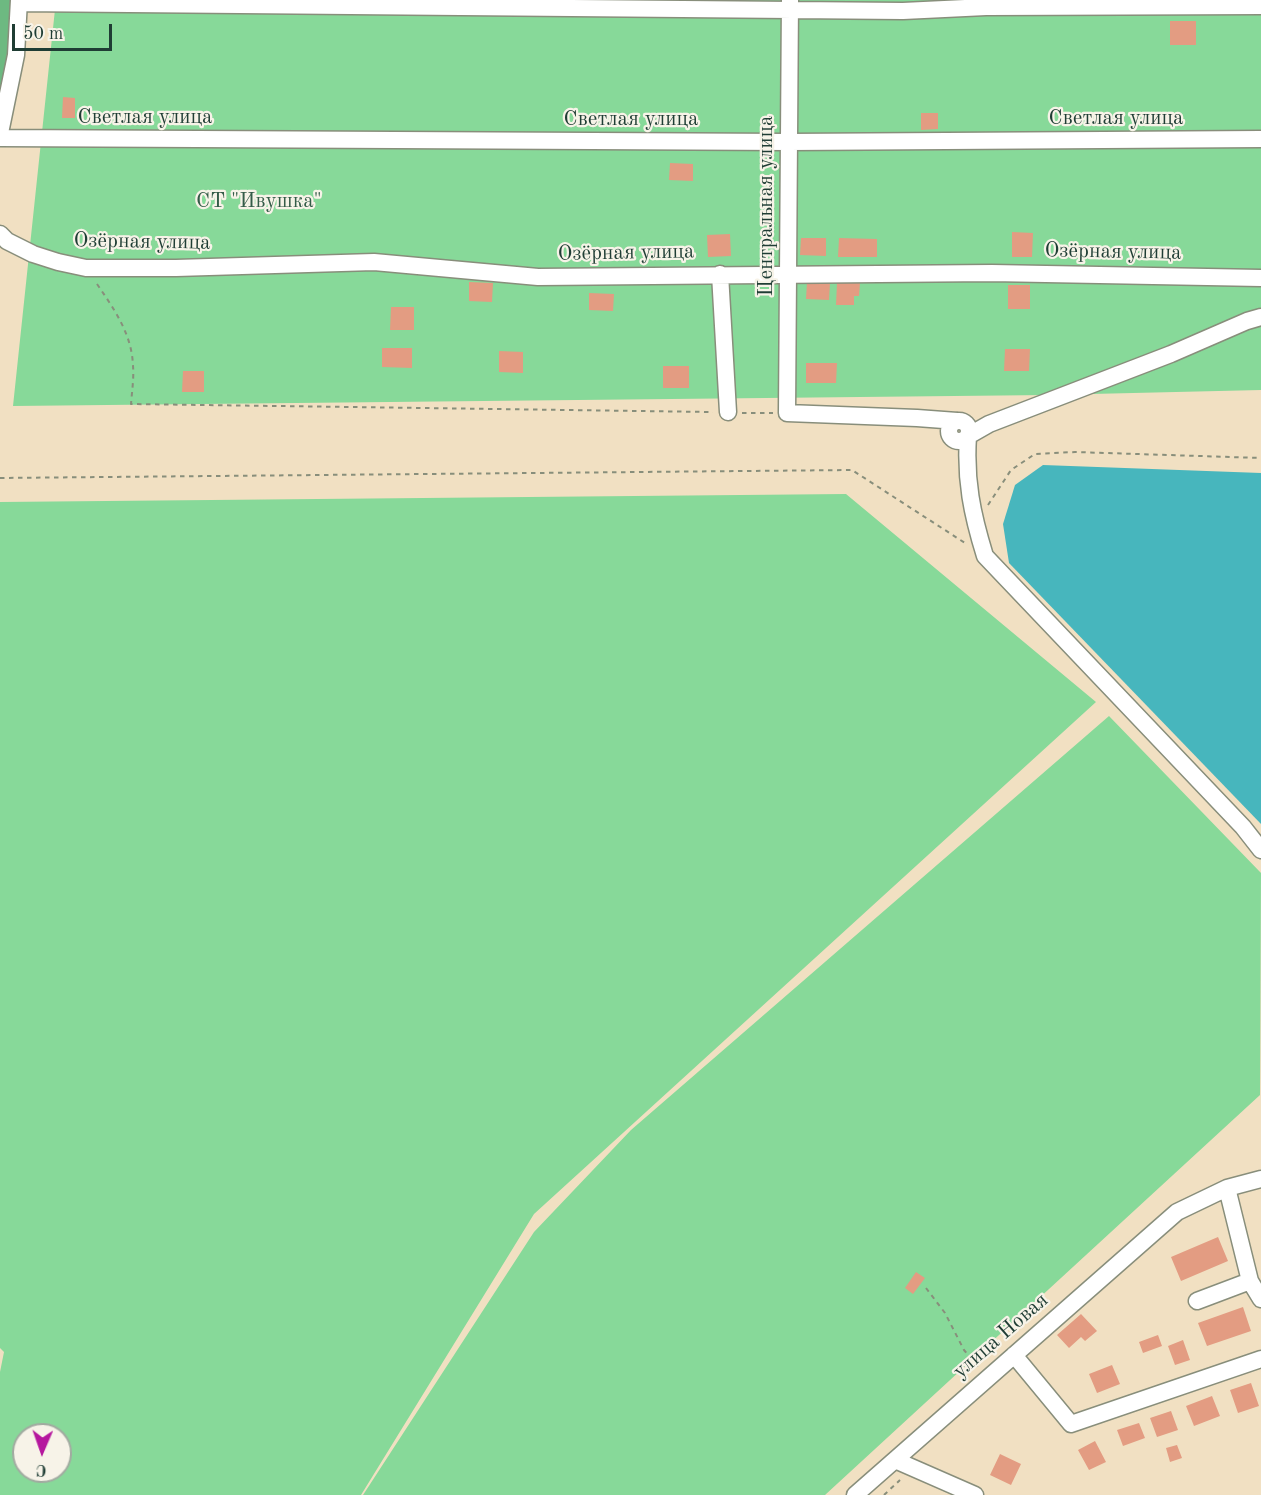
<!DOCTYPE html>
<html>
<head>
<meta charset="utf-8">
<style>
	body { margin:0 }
	#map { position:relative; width:1261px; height:1495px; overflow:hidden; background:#f1e0c2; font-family:"Old Standard TT",serif }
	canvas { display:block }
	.north { position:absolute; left:12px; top:1423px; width:60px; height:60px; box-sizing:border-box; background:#f7f3e8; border:2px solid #a1aaa0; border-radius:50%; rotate:182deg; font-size:16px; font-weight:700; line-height:24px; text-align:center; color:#1f3d34 }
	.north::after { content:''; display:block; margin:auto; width:21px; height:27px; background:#b5179e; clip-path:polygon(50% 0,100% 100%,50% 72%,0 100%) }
	.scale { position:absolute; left:12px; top:24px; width:100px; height:27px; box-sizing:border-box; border:3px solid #1f3d34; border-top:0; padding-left:8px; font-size:18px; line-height:21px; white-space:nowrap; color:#1f3d34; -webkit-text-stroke:4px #f7f3e8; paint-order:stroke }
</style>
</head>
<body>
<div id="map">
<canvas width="1261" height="1495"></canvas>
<div class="north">С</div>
<div class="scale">50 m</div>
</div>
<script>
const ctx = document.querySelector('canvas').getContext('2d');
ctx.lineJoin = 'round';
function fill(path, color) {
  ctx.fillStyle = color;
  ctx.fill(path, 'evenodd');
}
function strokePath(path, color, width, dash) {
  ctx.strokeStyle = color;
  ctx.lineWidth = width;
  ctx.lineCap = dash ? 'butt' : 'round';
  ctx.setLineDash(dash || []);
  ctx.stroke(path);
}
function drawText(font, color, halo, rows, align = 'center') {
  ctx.font = font + ' "Old Standard TT",serif';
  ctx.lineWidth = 4.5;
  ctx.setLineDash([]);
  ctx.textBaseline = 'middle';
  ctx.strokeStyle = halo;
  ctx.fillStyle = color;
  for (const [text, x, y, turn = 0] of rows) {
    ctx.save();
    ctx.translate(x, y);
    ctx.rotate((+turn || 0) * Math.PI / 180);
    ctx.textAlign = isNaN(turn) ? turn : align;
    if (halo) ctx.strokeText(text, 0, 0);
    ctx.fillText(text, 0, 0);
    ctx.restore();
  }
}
const green = new Path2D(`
	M56 0H1261V390L1048 395 13 406Z
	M846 494 1096 702 534 1214 361 1495H0V1372L4 1352 0 1348V502ZM24 1435H60V1471H24Z
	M1109 716 1261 873 1260 1095 825 1495H363L534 1232 631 1130Z`);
const forest = new Path2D(`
	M0 0H14L0 107Z`);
const water = new Path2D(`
	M1043 465 1261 473V824L1009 563 1003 524 1015 485Z`);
const building = new Path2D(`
	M1170 21H1196V45H1170Z
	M63 97 75 98V118H62Z
	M921 113H938V129L921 130Z
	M670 163 693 164V181L669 180Z
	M1012 232 1033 233 1032 257H1012Z
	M730 234 731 256 708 257 707 235Z
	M801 238H826V256L800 255Z
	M839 238 877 239V257H838Z
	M469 282 493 283 492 302 469 301Z
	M807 282 830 283 829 300 806 299Z
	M837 283H860L859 296H854V305H836Z
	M1008 285H1030V309H1008Z
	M589 293 614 294 613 311 589 310Z
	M391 307H414V330H390Z
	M382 348H412V368L382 367Z
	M1005 349H1030L1029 371H1004Z
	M499 351 523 352V373L499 372Z
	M806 363H837L836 383H806Z
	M663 366H689V388H663Z
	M183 371H204V392H182Z
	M1218 1237 1228 1261 1181 1281 1171 1257Z
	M916 1272 925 1278 913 1294 905 1288Z
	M1243 1307 1251 1331 1207 1346 1198 1323Z
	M1081 1314 1097 1331 1085 1341 1081 1337 1069 1348 1057 1335Z
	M1158 1335 1162 1346 1143 1353 1139 1342Z
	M1183 1340 1190 1360 1175 1365 1168 1346Z
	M1112 1365 1120 1384 1097 1393 1089 1374Z
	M1251 1383 1259 1406 1238 1413 1230 1390Z
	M1212 1396 1220 1416 1194 1426 1186 1406Z
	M1171 1411 1178 1430 1157 1437 1150 1418Z
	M1139 1423 1145 1438 1123 1446 1117 1430Z
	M1095 1441 1106 1462 1089 1470 1078 1450Z
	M1177 1445 1182 1458 1170 1462 1166 1448Z
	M1000 1454 1021 1464 1011 1485 990 1475Z`);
const path = new Path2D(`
	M97 284C114 309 132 334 133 366 134 378 132 391 131 404L713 412
	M742 413H773
	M0 478 852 470 965 543
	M988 505 1011 470 1035 454 1075 452 1261 458
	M926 1288 945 1313 964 1350 978 1367
	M884 1495 900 1480`);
const minor = new Path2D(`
	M790 0 787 413 917 418 957 421
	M19 3 903 11 986 7 1261 6
	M0 133 16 55 19 0
	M0 138 789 142 1261 139
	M0 234 7 241 33 254 58 262 86 268H176L374 262 538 277 992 273 1261 278
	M720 274 728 412
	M1261 317 1247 321 1171 354 989 424 968 436C965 480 972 514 985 556L1243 827 1261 850
	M949 431a10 10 0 1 1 20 0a10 10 0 1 1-20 0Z
	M1227 1188 1250 1281 1261 1299
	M1197 1301 1250 1281
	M1014 1355 1071 1424 1261 1359
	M895 1460 975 1495
	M855 1495 1177 1212 1227 1188 1261 1179`);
const streetNames = [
	["Светлая улица",145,117],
	["Светлая улица",1116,118],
	["Светлая улица",631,119],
	["Центральная улица",766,206,-90],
	["Озёрная улица",142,242,1],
	["Озёрная улица",1113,252,1],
	["Озёрная улица",626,253,-1],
	["улица Новая",1001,1336,-41]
];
const parkNames = [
	["СТ \"Ивушка\"",259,201]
];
fill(green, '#87d999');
fill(forest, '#6db981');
fill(water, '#47b6bd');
fill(building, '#e39c82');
strokePath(minor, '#888e7b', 19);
strokePath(path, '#888e7b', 2, [4.5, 4.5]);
strokePath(minor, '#fff', 16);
drawText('21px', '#1f3d34', '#f7f3e8', streetNames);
drawText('21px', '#345c48', '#f7f3e8', parkNames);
</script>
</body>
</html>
